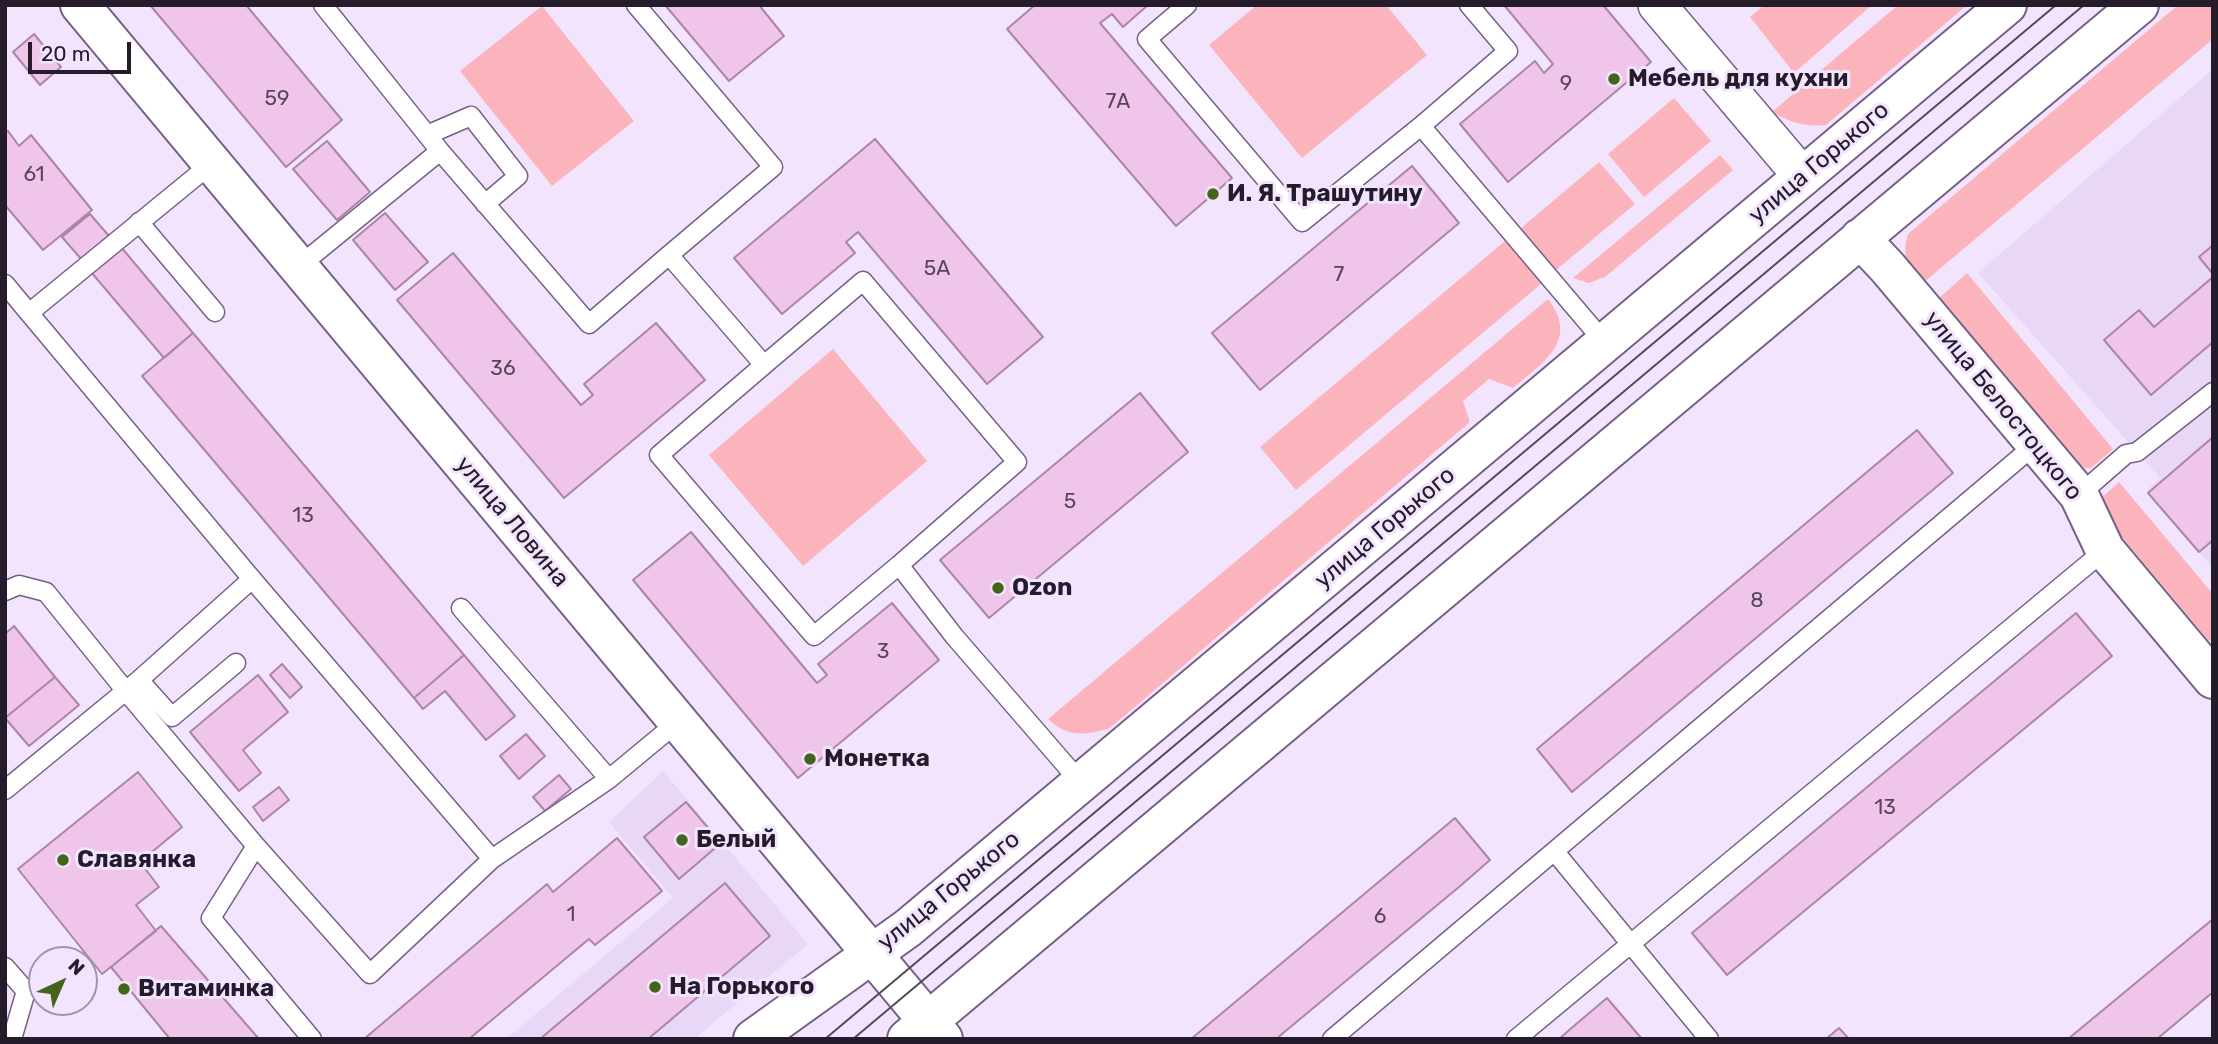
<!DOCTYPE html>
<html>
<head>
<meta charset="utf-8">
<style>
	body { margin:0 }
	#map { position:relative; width:2218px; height:1044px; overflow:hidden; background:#f3e4fe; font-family:Rubik,sans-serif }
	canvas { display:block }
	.frame { position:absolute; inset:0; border:7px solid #241b2b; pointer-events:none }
	.north { position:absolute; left:28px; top:946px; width:70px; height:70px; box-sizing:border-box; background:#f3e4fe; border:2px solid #a094aa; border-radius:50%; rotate:44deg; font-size:19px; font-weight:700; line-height:28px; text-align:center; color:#241b2b }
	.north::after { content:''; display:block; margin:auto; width:24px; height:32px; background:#43641b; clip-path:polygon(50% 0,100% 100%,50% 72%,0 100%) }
	.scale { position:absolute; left:28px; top:42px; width:103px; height:32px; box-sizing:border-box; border:4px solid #241b2b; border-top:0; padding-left:9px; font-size:21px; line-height:24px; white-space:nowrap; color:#241b2b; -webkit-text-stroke:5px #f3e4fe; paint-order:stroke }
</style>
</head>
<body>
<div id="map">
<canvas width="2218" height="1044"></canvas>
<div class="frame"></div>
<div class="north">N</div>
<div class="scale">20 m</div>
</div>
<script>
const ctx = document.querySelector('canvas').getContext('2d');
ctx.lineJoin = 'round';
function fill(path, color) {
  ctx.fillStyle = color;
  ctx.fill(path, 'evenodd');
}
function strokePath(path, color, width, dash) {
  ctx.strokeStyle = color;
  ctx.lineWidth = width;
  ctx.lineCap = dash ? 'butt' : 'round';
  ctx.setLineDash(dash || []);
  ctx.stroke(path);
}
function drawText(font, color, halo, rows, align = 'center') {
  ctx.font = font + ' Rubik,sans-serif';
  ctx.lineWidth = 6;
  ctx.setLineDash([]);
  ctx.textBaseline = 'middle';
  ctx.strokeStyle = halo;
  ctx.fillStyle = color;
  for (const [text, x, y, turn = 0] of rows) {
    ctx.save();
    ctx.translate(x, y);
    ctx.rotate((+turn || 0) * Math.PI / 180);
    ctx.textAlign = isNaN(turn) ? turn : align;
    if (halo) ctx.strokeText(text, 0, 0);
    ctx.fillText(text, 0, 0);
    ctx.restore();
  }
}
const built = new Path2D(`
	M2213 69V568L2148 493 2147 490 2160 478 1978 273Z
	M663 771 808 944 694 1039H506L673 898 609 822Z`);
const green = new Path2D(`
	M1257 5H1386L1427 55 1302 158 1209 45Z
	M1764 5H1872L1794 73 1750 17Z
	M1898 5H1967L1826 125C1804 127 1790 122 1772 112Z
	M2178 5H2213V39L1923 283C1908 265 1901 258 1908 234Z
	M542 6 634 121 552 186 460 71Z
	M1674 98 1711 141 1644 197 1608 154Z
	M1720 155 1733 170 1605 277 1589 283 1573 278Z
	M1599 162 1635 204 1555 271 1520 229Z
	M1505 241 1542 283 1296 490 1260 447Z
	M1967 273 2113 449 2091 468H2085L2078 463 1937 300Z
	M1548 299C1580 341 1543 362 1513 388L1489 379 1463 401 1470 422 1110 728C1086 736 1067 737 1048 719Z
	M833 349 927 461 803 566 709 455Z
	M2119 482 2213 594V638L2209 641 2101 512 2098 501Z`);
const building = new Path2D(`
	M150 5H246L342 120 286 167Z
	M665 5H759L784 36 729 81Z
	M1035 5H1148L1123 27 1112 14 1100 23 1232 178 1176 226 1007 29Z
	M1504 5H1603L1651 62 1508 182 1460 124 1535 61 1544 73 1553 64Z
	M34 34 61 67 40 85 13 52Z
	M5 131H8L19 146 31 135 92 210 43 250 5 205Z
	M875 139 1043 337 987 384 858 232 846 242 855 253 782 314 734 258Z
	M327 141 370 192 337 220 293 169Z
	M1412 166 1459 223 1260 390 1212 333Z
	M385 213 428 262 395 290 353 240Z
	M90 214 109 236 82 260 62 237Z
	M2213 245V274L2199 257Z
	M121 247 193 333 164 358 91 272Z
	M453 253 581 405 593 395 584 384 656 323 705 380 564 498 397 300Z
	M2213 277V342L2151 395 2104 340 2139 310 2154 327Z
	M193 333 464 655 414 698 142 376Z
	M1140 393 1188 452 989 618 940 560Z
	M1917 430 1953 473 1572 792 1537 749Z
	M2213 437V540L2199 552 2148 493Z
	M691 532 817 683 827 675 818 664 892 603 939 660 798 778 633 580Z
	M2076 613 2112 656 1727 975 1692 933Z
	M14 626 55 677 5 718V634Z
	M464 655 515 716 486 740 445 691 423 709 414 698Z
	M282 664 302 687 290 698 270 675Z
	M258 675 288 712 243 750 261 773 239 791 190 732Z
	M55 677 79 705 29 746 5 718Z
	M526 734 545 756 519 779 500 756Z
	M138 772 182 827 140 862 159 887 136 905 156 931 102 974 18 869Z
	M559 775 571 789 545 811 533 797Z
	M279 787 289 800 263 821 253 807Z
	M686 802 721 843 679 879 644 837Z
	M1455 818 1490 860 1459 887 1276 1039H1191Z
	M617 838 662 891 595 945 589 939 469 1039H364L547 884 553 892Z
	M725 883 770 936 648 1039H540Z
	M2213 919V992L2157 1039H2068Z
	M161 926 259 1039H170L111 967Z
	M1607 998 1642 1039H1559L1575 1025Z
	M1839 1028 1849 1039H1826Z`);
const lane = new Path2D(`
	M323 5 440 151 589 324 669 255 764 365 659 455 814 636 899 565 954 636 1082 784
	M636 5 773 167 669 255
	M1187 5 1147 39 1302 222 1421 126
	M1469 5 1508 51 1421 126 1605 343
	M427 135 471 116 518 176 485 204
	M139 222 215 312
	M298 267 440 151
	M5 284 29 313 211 164
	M29 313 252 579 492 859
	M764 365 863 281 1017 462 899 565
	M2079 495 2126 454 2137 452 2213 392
	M5 591 19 585 46 592 125 690 256 846 370 974 492 859 609 779 679 721
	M461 608 609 779
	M139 680 172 717 236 663
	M5 790 139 680 252 579
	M256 846 211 918 312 1039
	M1555 852 1709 1039
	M5 967 26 991 12 1039
	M1332 1039 2036 444
	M1516 1039 2105 550`);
const street = new Path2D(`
	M1657 5 1803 177`);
const secondary = new Path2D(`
	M80 5 943 1039
	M1860 238 1888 268 2079 495 2105 550 2213 679
	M753 1039 908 928 2007 5
	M907 1039 2139 5`);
const tram = new Path2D(`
	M825 1039 2056 5
	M853 1039 2084 5`);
const markers = [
	[1614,79,7,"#43641b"],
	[1213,194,7,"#43641b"],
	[998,588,7,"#43641b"],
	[810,759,7,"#43641b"],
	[682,840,7,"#43641b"],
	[63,860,7,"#43641b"],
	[655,987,7,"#43641b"],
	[124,989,7,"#43641b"]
];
const numberNames = [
	["9",1566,84],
	["59",277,99],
	["7А",1118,102],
	["61",34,175],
	["5А",937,269],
	["7",1339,275],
	["36",503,369],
	["5",1070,502],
	["13",303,516],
	["8",1757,601],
	["3",883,652],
	["13",1885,808],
	["1",571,915],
	["6",1380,917]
];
const poiNames = [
	["Мебель для кухни",1628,79],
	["И. Я. Трашутину",1227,194],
	["Ozon",1012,588],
	["Монетка",824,759],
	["Белый",696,840],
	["Славянка",77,860],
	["На Горького",669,987],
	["Витаминка",138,989]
];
const streetNames = [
	["улица Горького",1819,163,-40],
	["улица Белостоцкого",2003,406,51],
	["улица Ловина",512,522,50],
	["улица Горького",1385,528,-40],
	["улица Горького",949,891,-39]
];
fill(built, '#e8d7f6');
fill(green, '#fbb3bc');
fill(building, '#efc6e9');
strokePath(building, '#ab85a6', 2);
strokePath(lane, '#766086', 21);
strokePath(street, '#766086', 40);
strokePath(secondary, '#766086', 42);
strokePath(lane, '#fff', 18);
strokePath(street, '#fff', 37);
strokePath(secondary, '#fff', 38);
strokePath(tram, '#53495b', 2);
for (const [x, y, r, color] of markers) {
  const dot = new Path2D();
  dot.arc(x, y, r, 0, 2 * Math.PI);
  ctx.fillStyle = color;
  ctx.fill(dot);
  strokePath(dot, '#f3e4fe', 2.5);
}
drawText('21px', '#57465a', null, numberNames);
drawText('bold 24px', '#241b2b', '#f3e4fe', poiNames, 'left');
drawText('24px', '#241b2b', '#f3e4fe', streetNames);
</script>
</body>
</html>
